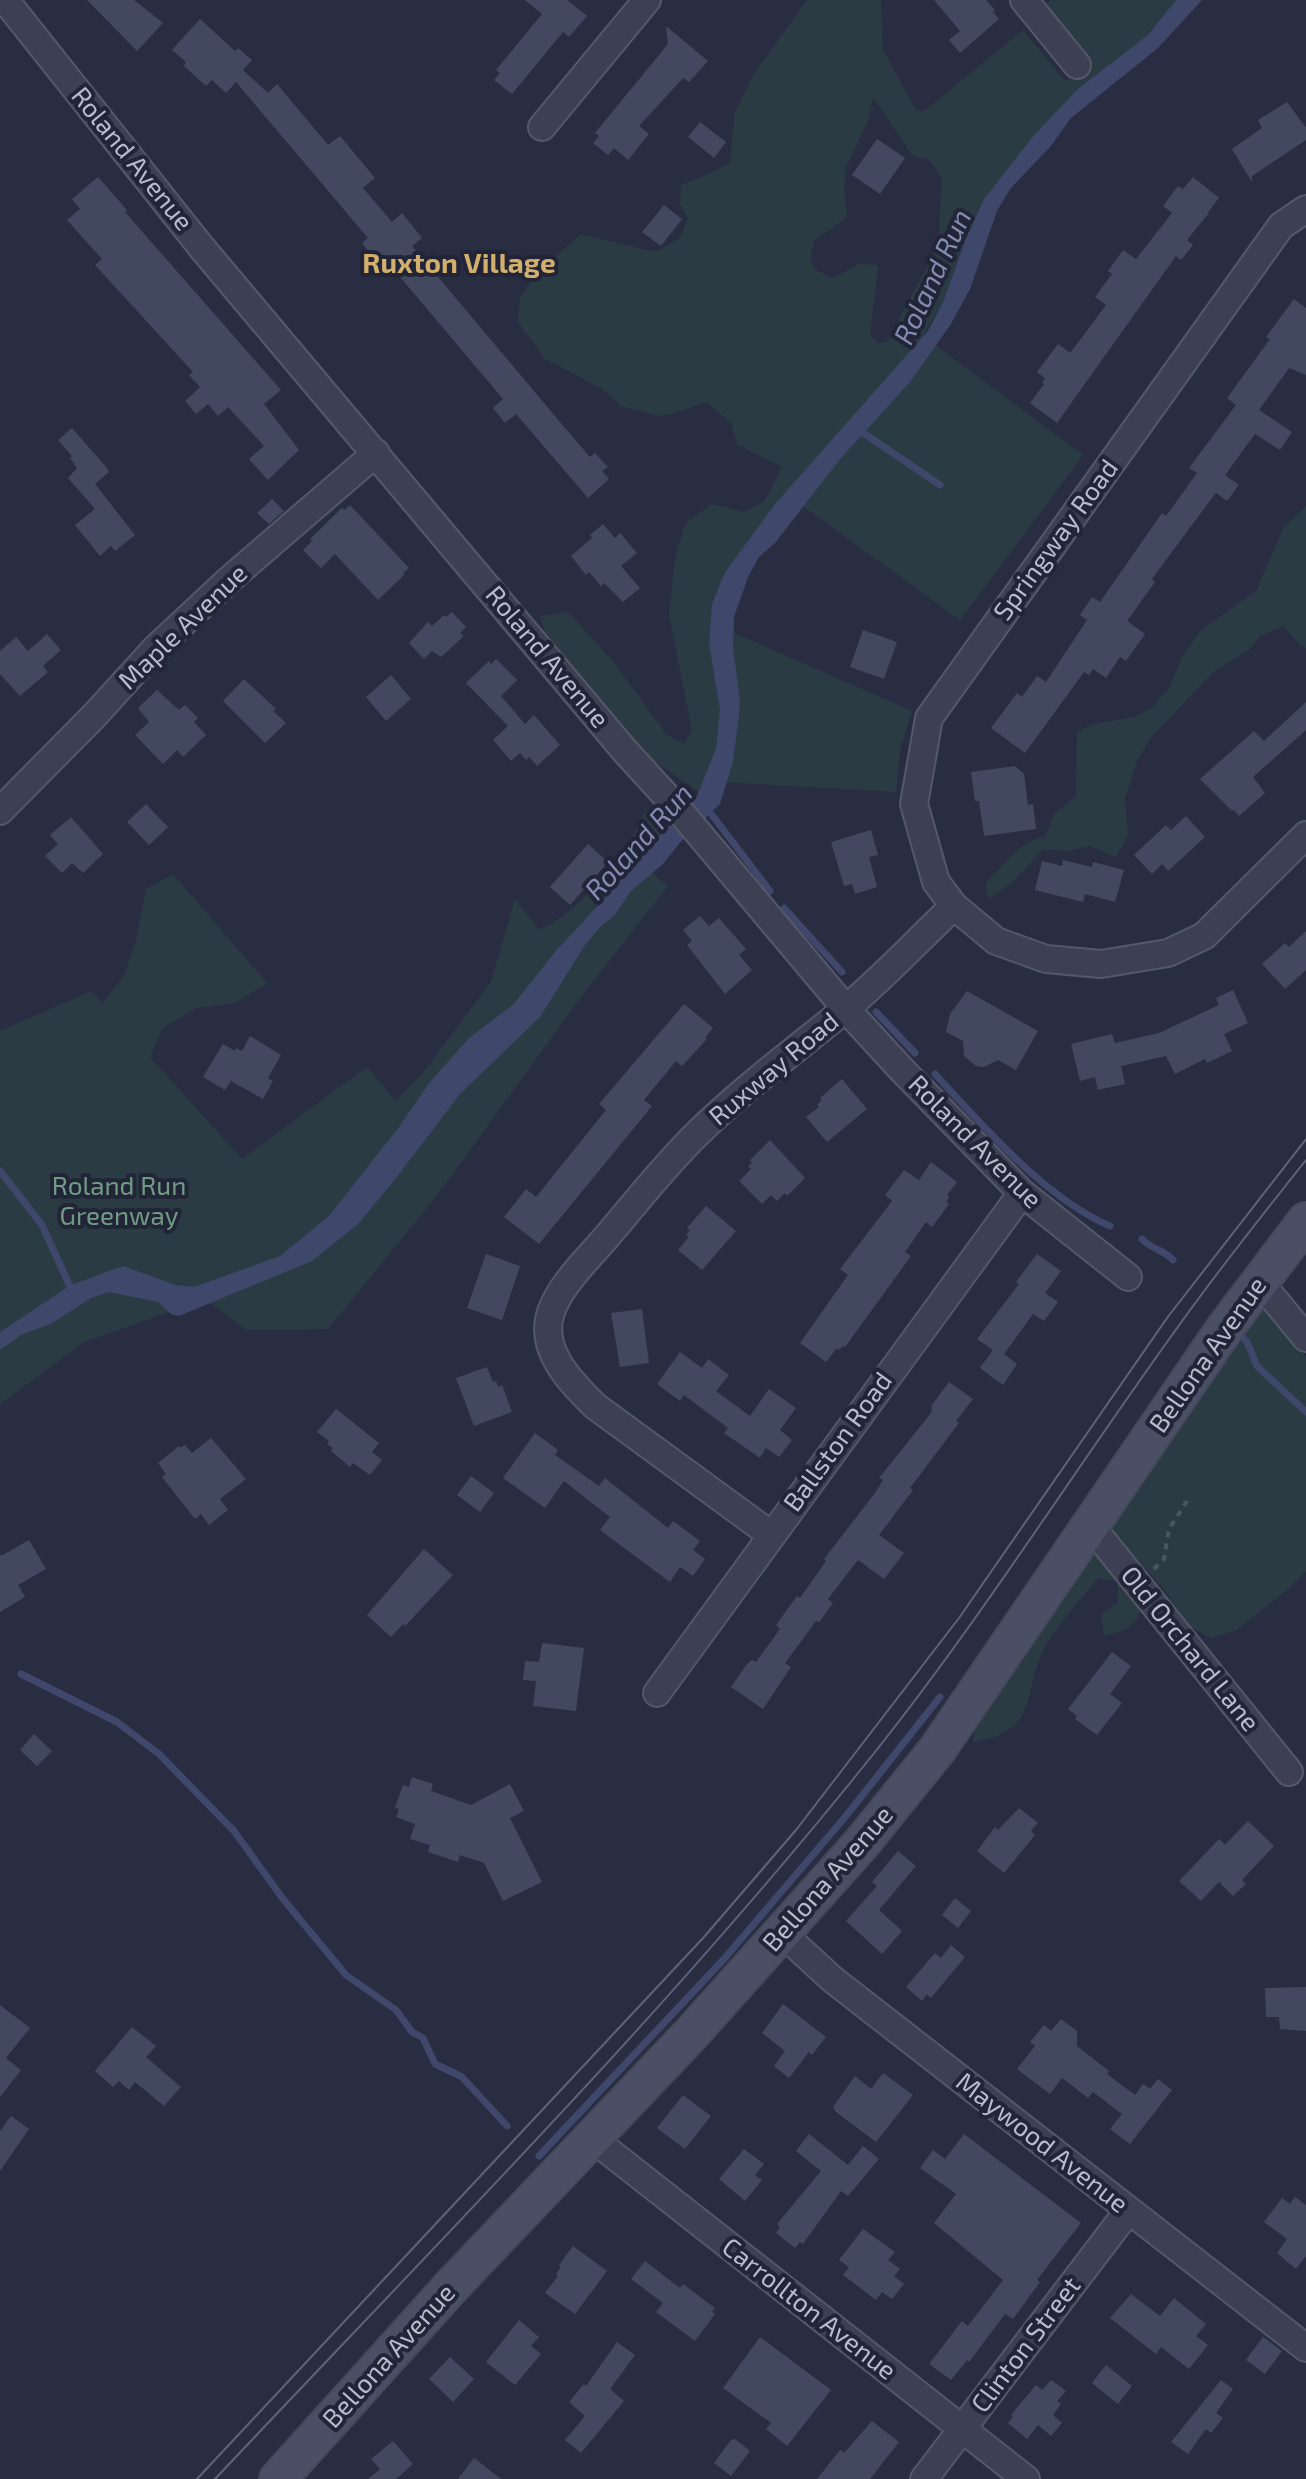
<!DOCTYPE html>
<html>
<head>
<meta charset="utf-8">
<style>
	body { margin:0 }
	canvas { display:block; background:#282d42 }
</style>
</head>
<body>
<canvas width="1306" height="2479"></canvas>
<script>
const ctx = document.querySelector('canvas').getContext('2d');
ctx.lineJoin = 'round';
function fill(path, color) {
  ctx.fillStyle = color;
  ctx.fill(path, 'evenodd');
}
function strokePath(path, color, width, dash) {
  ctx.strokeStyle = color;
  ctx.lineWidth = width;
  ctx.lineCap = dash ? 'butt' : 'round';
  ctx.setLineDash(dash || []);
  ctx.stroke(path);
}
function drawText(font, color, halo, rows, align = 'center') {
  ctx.font = font + ' "Exo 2",sans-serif';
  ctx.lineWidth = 8;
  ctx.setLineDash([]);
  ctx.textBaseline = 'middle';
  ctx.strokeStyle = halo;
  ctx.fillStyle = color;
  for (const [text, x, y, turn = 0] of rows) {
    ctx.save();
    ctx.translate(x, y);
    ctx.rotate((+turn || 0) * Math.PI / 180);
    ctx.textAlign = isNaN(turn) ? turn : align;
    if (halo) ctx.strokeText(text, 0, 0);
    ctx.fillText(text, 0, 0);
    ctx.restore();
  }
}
const green = new Path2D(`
	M807 0H881L883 49 915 109 923 112 1023 30 1065 81 1086 72 1089 58 1046 4 1051 0H1176L1149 34 1079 88 966 238 944 300 923 336 1083 455 960 620 785 493 725 572 712 604 709 643 725 629 912 711 900 750 896 792 704 781 699 792 651 759 545 632 540 616 568 612 612 660 666 734 684 744 692 731 669 615 675 558 685 524 712 504 744 512 764 502 782 467 737 444 731 423 707 402 672 414 657 416 621 406 601 388 545 359 518 322 520 296 547 264 581 234 655 252 680 238 688 218 680 204 681 185 707 175 730 163 735 112 754 74ZM873 97 912 155 921 159 927 157 942 178 939 234 932 257 887 342 877 343 870 335 878 265 859 264 833 278 816 270 810 261 814 241 847 217 844 187 846 167 868 121Z
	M1306 506V648L1300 645 1283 626 1260 636 1250 649 1213 672 1150 739 1138 758 1125 799 1128 835 1116 857 1090 846 1068 851 1043 849 1013 882 989 899 985 884C1002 866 1019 842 1045 836L1055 813 1076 796 1077 732 1093 724 1135 717 1152 708 1169 688 1183 656 1201 630 1256 591 1284 527Z
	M646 809 654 812 665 830 636 860 668 886 583 994 439 1193 328 1329 246 1330 206 1299 84 1342 0 1404V1031L91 991 102 1003 124 976 136 941 146 889 173 874 267 983 236 1003 196 1008 162 1029 150 1057 242 1159 367 1067 396 1101 426 1069 491 982 515 899 539 930C582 911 628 852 646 809Z
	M1259 1298 1306 1357V1571L1286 1591 1236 1630 1210 1638 1189 1625 1163 1588 1106 1526Z
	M1085 1540 1144 1595C1139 1625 1133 1628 1104 1636L1101 1615 1118 1602V1582L1098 1578C1081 1600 1058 1623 1045 1647 1021 1692 1041 1732 973 1742L977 1708Z`);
const water = new Path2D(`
	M1176 0H1202L1158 48 1071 118 1050 147 1010 189 997 211 970 289 951 324 910 382 841 458 775 543 759 557 748 577 734 617 733 647 740 701 739 715 733 762 720 804 683 839 663 864 630 892 615 915 601 926 585 945 540 1017 460 1094 393 1182 358 1224 312 1261 179 1316 171 1314 158 1302 109 1292 91 1298 51 1324 21 1335 0 1350V1332L71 1285 123 1266 176 1285 194 1287 280 1256 329 1216 399 1127 430 1082 469 1038 514 1004 554 953 604 899 623 873 696 798 716 749 720 710 709 643 712 604 725 572 776 503 928 331 944 300 966 238 984 199 1035 134 1079 88 1149 34Z`);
const stream = new Path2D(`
	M859 430 940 485
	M706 807 770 891
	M784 908 842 972
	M876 1012 915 1053
	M935 1074C982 1125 1046 1199 1110 1226
	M0 1171 42 1225 72 1291
	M1142 1239C1152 1250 1163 1249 1173 1260
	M1235 1330 1247 1342 1257 1366 1306 1412
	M21 1674 117 1722 159 1754 234 1831 283 1899 346 1975 396 2010 412 2032 423 2038 435 2064 462 2077 507 2126
	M539 2156 724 1959 846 1816 940 1697`);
const building = new Path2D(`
	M87 0H134L163 23 137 51Z
	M525 0H567L587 16 569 37 563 32 512 94 494 80 500 73 496 70 542 14Z
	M934 0H986L995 10 993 12 999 19 960 53 949 40 960 31Z
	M200 19 235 51 238 48 252 60 243 70 268 93 277 84 328 145 340 136 375 178 363 188 392 222 402 213 422 238 412 246 565 428 590 457 595 453 608 467 602 471 609 479 588 498 516 414 505 423 493 408 503 399 390 265 384 270 362 243 368 238 236 82 226 93 212 80 206 86 184 66 186 62 172 50Z
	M666 26 708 61 689 82 683 78 639 126 649 134 628 160 614 148 608 155 593 143 599 136 595 133 668 44Z
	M1287 102 1306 128V140L1252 176V182L1232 149 1262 128 1258 120Z
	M700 122 726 142 714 158 688 137Z
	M877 139 905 158 880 194 852 175Z
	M98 177 127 210 125 212 281 390 264 404 299 450 268 480 249 459 264 446 228 407 218 416 208 404 196 414 185 401 200 387 189 375 193 372 95 265 102 259 67 220 80 209 72 199Z
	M1193 177 1219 198 1208 212 1209 213 1187 240 1193 245 1181 260 1176 256 1057 423 1030 403 1044 384 1042 383 1045 378 1037 372 1058 344 1070 353 1077 344 1106 305 1095 297 1112 274 1108 271 1123 250 1136 259 1172 213 1163 206 1178 186 1183 189Z
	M664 205 682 219 661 246 642 232Z
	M1294 299 1306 308V375L1289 368 1259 410 1292 432 1280 450 1255 434 1225 475 1239 485 1227 501 1216 493 1206 506 1152 579 1155 582 1127 621 1145 634 1126 661 1120 657 1106 678 1093 669 1089 675 1084 672 1025 753 991 728 1017 693 1022 697 1037 676 1046 682 1087 620 1080 615 1092 597 1100 602 1162 513 1166 516 1197 473 1189 468 1236 405 1227 398 1270 339 1266 337Z
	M72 428 107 468 109 472 95 484 135 535 115 551 111 546 100 556 75 525 95 509 68 478 77 468 70 458 72 456 58 440Z
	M272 499 284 511 269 524 257 513Z
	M350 505 409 568 403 573 405 574 378 600 335 554 321 568 303 550 312 541 310 539 342 508 345 510Z
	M603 524 615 538 620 533 637 553 621 566 640 588 623 602 604 583 601 586 589 572 586 575 571 556 592 538 590 535Z
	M452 612 466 627 460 633 464 636 441 657 432 651 424 659 409 643 428 622 432 626 444 615 446 617Z
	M863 630 897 642 884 679 850 667Z
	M47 634 61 650 43 666 48 672 20 696 0 674V651L16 637 28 651Z
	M496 659 517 680 501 696 525 724 534 715 560 745 537 766 529 757 526 760 520 753 511 761 493 740 508 726 466 683 489 661 491 664Z
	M391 675 411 699 386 721 366 697Z
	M244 679 276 709 273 711 286 723 265 743 223 701Z
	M157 690 179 710 185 705 198 718 194 722 206 735 183 757 177 750 163 764 135 735 149 722 138 708Z
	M1306 702V730L1253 777 1265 793 1239 816 1234 810 1232 811 1200 779 1254 731 1264 741Z
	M1015 766 1024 774 1028 805 1033 804 1036 829 984 836 979 801H975L971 772Z
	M146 804 168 827 149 845 127 822Z
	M1186 816 1205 837 1168 871 1162 864 1152 874 1134 855 1166 825 1171 830Z
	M71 817 103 854 83 873 72 863 62 873 45 856 58 844 50 835Z
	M871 830 878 855 869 857 877 887 855 894 852 884 844 886 831 842Z
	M588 844 608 862 570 905 550 887Z
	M1063 860 1092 867 1093 862 1124 870 1115 902 1085 894 1083 902 1035 890 1042 861 1062 866Z
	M700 916 709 926 719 918 746 949 739 955 752 970 725 994 687 945 692 941 683 930Z
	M1306 931V970L1285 989 1262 964 1285 943 1289 947Z
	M1233 990 1248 1023 1224 1034 1232 1051 1207 1063 1205 1059 1175 1074 1166 1056 1121 1066 1125 1084 1098 1090 1095 1077 1080 1081 1071 1044 1112 1034 1115 1043 1159 1033 1219 1005 1216 998Z
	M967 991 1038 1031 1016 1070 998 1060 984 1067 976 1066 964 1056 963 1041 946 1032 950 1014Z
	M684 1004 713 1028 705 1038 707 1039 682 1066 676 1061 644 1100 652 1106 539 1244 504 1217 526 1189 536 1197 606 1110 599 1104Z
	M250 1036 281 1055 268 1078 273 1081 263 1099 231 1081 225 1090 203 1077 223 1044 235 1051 236 1048 242 1051Z
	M842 1079 867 1109 827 1142 806 1117 819 1107 817 1105 822 1100 820 1098Z
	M770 1140 805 1178 787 1196 785 1193 777 1201 771 1195 762 1204 739 1181 751 1169 748 1166 752 1163 750 1160Z
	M931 1162 957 1182 947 1195 949 1197 946 1202 949 1204 932 1227 926 1222 905 1252 911 1256 845 1347 843 1346 839 1350 837 1348 826 1362 800 1343 848 1275 840 1269 892 1201 885 1195 904 1170 919 1180Z
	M706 1206 736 1231 702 1270 678 1250 689 1237 686 1235 690 1230 687 1228Z
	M486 1254 520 1266 502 1320 467 1308Z
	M1037 1254 1061 1271 1045 1293 1058 1302 1044 1321 1033 1314 1004 1354 1017 1364 1003 1385 980 1368 993 1350 977 1339 1019 1284 1016 1282Z
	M642 1309 649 1363 620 1367 611 1313Z
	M680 1352 702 1368 708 1359 729 1375 716 1391 750 1416 769 1389 796 1408 780 1430 792 1440 779 1457 766 1448 760 1458 724 1433 728 1428 684 1395 680 1401 657 1384Z
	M487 1367 493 1382 496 1381 498 1387 502 1385 512 1412 474 1426 456 1378Z
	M949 1382 973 1399 956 1421 959 1423 910 1488 913 1490 879 1535 904 1553 884 1579 858 1560 828 1599 833 1603 823 1617 819 1622 816 1621 785 1663 791 1667 763 1709 731 1687 747 1664 752 1660 756 1662 780 1629 776 1625 797 1596 800 1598 826 1561 824 1559 875 1493 883 1480 879 1478 931 1413 932 1405Z
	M336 1409 379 1443 372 1452 382 1460 370 1475 353 1463 350 1467 331 1451 333 1448 327 1444 329 1441 317 1432Z
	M535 1433 558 1450 555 1455 599 1486 605 1478 668 1528 673 1521 700 1541 693 1550 705 1559 693 1576 680 1567 670 1582 600 1530 610 1517 564 1481 545 1508 503 1478Z
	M211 1438 246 1479 220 1499 228 1510 209 1525 201 1514 195 1519 162 1477 166 1474 158 1463 179 1446 180 1448 185 1445 192 1453Z
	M471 1476 494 1493 480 1512 457 1495Z
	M29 1540 46 1569 18 1585 25 1597 0 1612V1554L1 1556Z
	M424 1549 453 1575 405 1626 403 1624 391 1637 367 1615Z
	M542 1643 584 1648 576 1711 533 1706 536 1681 523 1680 525 1661 539 1662Z
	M1112 1652 1131 1666 1110 1694 1122 1703 1097 1735 1075 1719 1077 1716 1068 1709Z
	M34 1734 52 1751 37 1766 20 1750Z
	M412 1777 433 1784 431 1791 471 1805 510 1784 524 1811 510 1818 542 1882 503 1901 484 1863 460 1855 458 1862 428 1852 430 1845 410 1839 415 1824 396 1817 399 1809 395 1808 403 1785 409 1787Z
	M1019 1808 1038 1823 1031 1831 1035 1835 1004 1873 977 1851 995 1827 998 1830Z
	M1248 1821 1274 1846 1242 1880 1246 1884 1233 1896 1219 1882 1201 1901 1179 1881 1219 1839 1225 1845Z
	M898 1851 916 1866 879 1910 902 1931 882 1954 846 1921 877 1886 872 1882Z
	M955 1898 971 1911 958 1928 942 1915Z
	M951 1945 965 1957 931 1998 927 1994 922 2001 906 1987 935 1953 941 1958Z
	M1306 1987V2031L1280 2029 1279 2017H1266L1265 1988Z
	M783 2004 826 2037 812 2055 809 2052 789 2078 774 2066 785 2051 762 2033Z
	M0 2005 30 2028 6 2058 21 2070 0 2097Z
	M1061 2019 1077 2031V2046L1109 2071 1107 2074 1135 2095 1143 2084 1150 2089 1158 2079 1172 2090 1130 2144 1110 2129 1122 2114 1093 2092 1088 2098 1062 2078 1050 2094 1017 2069 1035 2046 1030 2042 1044 2025 1051 2031Z
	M132 2027 156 2046 146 2057 181 2087 164 2106 135 2082 129 2090 119 2081 113 2087 95 2071Z
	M883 2073 913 2095 876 2142 836 2112 833 2107 855 2076 871 2089Z
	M683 2095 711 2116 685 2149 657 2128Z
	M11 2116 29 2129 0 2171V2131Z
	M809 2134 848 2165 863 2146 879 2159 848 2196 841 2191 803 2244 800 2242 795 2248 776 2233 780 2227 777 2224 821 2171 796 2151Z
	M964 2134 1081 2223 1037 2280 1040 2282 1013 2319 1005 2314 969 2362 967 2360 951 2380 929 2364 962 2321 968 2326 1003 2280 934 2223 956 2194 920 2168 933 2150 945 2159Z
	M744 2149 764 2164 755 2175 762 2180 745 2201 719 2179Z
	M1295 2197 1306 2205V2256L1296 2269 1277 2253 1287 2239 1264 2222 1282 2198 1290 2204Z
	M863 2229 895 2252 888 2260 900 2269 894 2276 904 2284 892 2299 882 2292 876 2300 843 2275 849 2267 839 2260Z
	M573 2246 607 2271 575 2314 545 2293 558 2276 556 2274 561 2267 559 2265Z
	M645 2261 680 2288 683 2284 715 2308 712 2311 715 2314 695 2341 656 2312 663 2303 631 2279Z
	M1131 2294 1160 2316 1174 2298 1206 2324 1196 2336 1208 2345 1189 2369 1161 2347 1156 2354 1110 2318Z
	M519 2320 539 2337 531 2346 541 2354 515 2385 486 2362Z
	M760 2337 831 2390 787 2446 766 2429 771 2423 723 2388Z
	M1263 2337 1282 2351 1265 2374 1246 2360Z
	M617 2342 635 2355 610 2389 624 2401 581 2453 565 2440 585 2416 569 2402 584 2384 586 2386Z
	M450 2357 474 2379 453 2402 429 2379Z
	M1106 2365 1132 2386 1118 2404 1092 2383Z
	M1051 2380 1066 2391 1057 2401 1061 2404 1053 2415 1062 2423 1051 2436 1038 2425 1027 2439 1008 2423 1013 2417 1011 2415 1036 2385 1042 2390Z
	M1221 2380 1233 2389 1216 2413 1223 2418 1211 2433 1206 2429 1188 2454 1171 2442Z
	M872 2421 899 2442 870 2479H817L840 2450 844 2453Z
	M735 2439 750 2451 731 2476 714 2463 731 2440Z
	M393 2441 413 2464 396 2479H368L380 2469 371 2459Z
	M474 2458 501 2479H458Z`);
const path = new Path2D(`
	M1154 1569 1164 1559 1169 1529 1187 1501`);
const street = new Path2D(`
	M5 0 202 248 625 751 679 810 846 1009 902 1070 1022 1193 1128 1277
	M1024 0 1077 65
	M542 127 647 0
	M1306 209 1281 226 929 718 914 804 936 882 954 906 996 941 1046 959 1101 964 1168 953 1204 936 1306 835
	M0 811 94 716 155 649 230 579 376 453
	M1259 1281 1306 1338
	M1090 1525 1289 1772
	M770 1534 595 1406C571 1382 538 1350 551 1312 561 1283 590 1257 609 1234 638 1200 666 1164 698 1133 743 1089 794 1051 843 1011 882 979 917 941 954 906
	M657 1693 1022 1193
	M782 1933 832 1979 1306 2348
	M593 2139 1026 2479
	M924 2479 1128 2211`);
const secondary = new Path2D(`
	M278 2479 448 2290 691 2034 861 1844 937 1750 1225 1328 1306 1221`);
const tram = new Path2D(`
	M197 2479 704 1937 796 1830 959 1618 1167 1318 1306 1139
	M215 2479C439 2241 671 2008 875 1752 984 1615 1077 1466 1180 1324 1220 1268 1263 1214 1306 1160`);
const streetNames = [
	["Roland Avenue",132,159,51],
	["Springway Road",1056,540,-54],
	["Maple Avenue",183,627,-44],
	["Roland Avenue",547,657,50],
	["Ruxway Road",774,1069,-40],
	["Roland Avenue",975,1142,45],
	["Bellona Avenue",1208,1355,-55],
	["Ballston Road",838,1442,-54],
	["Old Orchard Lane",1190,1649,51],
	["Bellona Avenue",828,1879,-49],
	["Maywood Avenue",1042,2143,38],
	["Carrollton Avenue",809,2309,38],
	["Clinton Street",1026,2345,-53],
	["Bellona Avenue",389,2356,-48]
];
const parkNames = [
	["Roland Run",119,1186],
	["Greenway",119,1216]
];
const neighbourhoodNames = [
	["Ruxton Village",459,264]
];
const waterNames = [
	["Roland Run",933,277,-65],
	["Roland Run",639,842,-48]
];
fill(green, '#2a3b43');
fill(water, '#3f476a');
strokePath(stream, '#3f476a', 7);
fill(building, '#424860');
strokePath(street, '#545869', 30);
strokePath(secondary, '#46495b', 40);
strokePath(path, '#485860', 4, [6, 6]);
strokePath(street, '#3c4052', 26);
strokePath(secondary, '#4a4f65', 36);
strokePath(tram, '#5e6479', 2);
drawText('26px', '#b9bccc', '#212537', streetNames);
drawText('26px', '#719c84', '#212537', parkNames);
drawText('bold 28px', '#d3af6d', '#212537', neighbourhoodNames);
drawText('italic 28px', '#828cb2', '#212537', waterNames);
</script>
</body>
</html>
